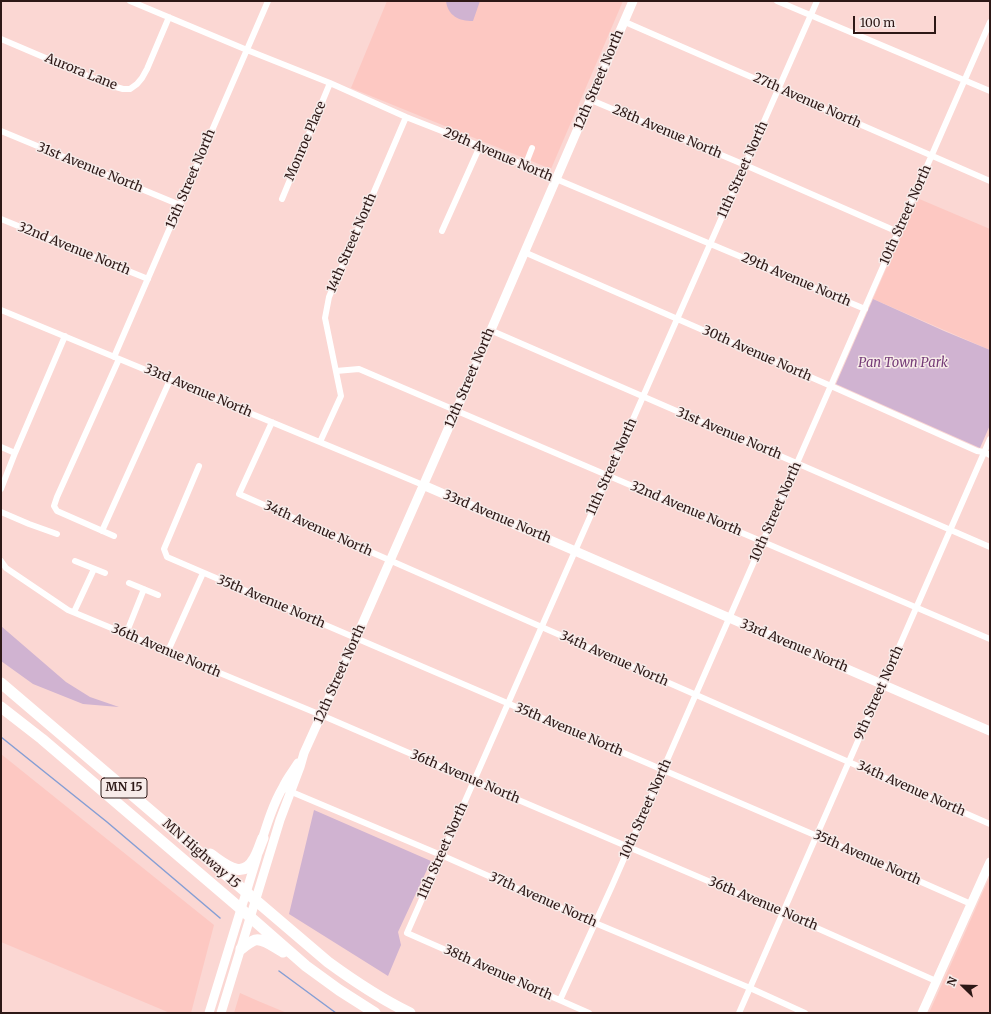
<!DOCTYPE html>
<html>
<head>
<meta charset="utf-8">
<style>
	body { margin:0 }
	#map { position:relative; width:991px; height:1014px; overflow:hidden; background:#fbd7d3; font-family:Merriweather,serif }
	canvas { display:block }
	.frame { position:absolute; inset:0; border:2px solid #2d1816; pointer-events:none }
	.north { position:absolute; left:943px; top:966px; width:40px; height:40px; -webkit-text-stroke:3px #f7ebe9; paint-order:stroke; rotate:293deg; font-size:11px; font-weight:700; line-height:16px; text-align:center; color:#2d1816 }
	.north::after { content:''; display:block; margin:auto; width:14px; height:18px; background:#2d1816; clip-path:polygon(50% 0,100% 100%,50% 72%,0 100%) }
	.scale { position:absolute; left:853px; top:16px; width:83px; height:18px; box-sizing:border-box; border:2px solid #2d1816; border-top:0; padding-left:5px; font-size:12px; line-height:14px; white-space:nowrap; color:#2d1816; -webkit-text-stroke:3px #f7ebe9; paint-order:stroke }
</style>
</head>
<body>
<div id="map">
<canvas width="991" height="1014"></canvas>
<div class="frame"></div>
<div class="north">N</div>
<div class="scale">100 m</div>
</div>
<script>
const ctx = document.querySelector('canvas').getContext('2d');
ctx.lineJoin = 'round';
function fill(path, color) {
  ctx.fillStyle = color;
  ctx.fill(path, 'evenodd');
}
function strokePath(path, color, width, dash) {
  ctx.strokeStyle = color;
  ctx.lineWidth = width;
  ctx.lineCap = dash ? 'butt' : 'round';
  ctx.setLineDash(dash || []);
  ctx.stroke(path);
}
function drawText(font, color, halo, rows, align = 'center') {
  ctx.font = font + ' Merriweather,serif';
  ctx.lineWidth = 3;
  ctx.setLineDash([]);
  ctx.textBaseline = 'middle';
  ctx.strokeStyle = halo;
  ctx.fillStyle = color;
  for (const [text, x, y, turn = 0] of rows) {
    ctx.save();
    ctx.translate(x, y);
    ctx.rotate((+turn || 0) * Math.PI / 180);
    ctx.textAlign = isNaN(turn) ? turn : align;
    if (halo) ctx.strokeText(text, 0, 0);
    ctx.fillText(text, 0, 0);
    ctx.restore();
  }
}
const built = new Path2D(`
	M387 1H623L551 169 351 88Z
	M917 198 990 229V350L873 299Z
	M1 754 214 925 191 1013H170L1 942Z
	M990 876V1013H929L956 953Z
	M240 993 258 1001 287 1013H234Z`);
const green = new Path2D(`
	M446 1H480L473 21C459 21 448 16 446 1Z
	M873 299 944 331 990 350V425L980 448 836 384Z
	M1 626 66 682 90 697 119 707 83 704 33 684 1 661Z
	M314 810 431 861 398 932 401 945 388 976 289 914Z`);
const stream = new Path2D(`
	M1 737 107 822 220 918
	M279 971 336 1013`);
const street = new Path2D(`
	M130 1 247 50 330 83 406 117 480 146 556 179 865 309
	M777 1 990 91
	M625 22 990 181
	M1 39 109 85 123 89H130L137 84 142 78 147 69 169 17
	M591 100 745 165 898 232
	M1 131 180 205
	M525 166 532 148
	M282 199 330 83
	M1 219 148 279
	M442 231 480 146
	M524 252 831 386 977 451 984 452 990 455
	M1 310 392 472 423 485
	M490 330 990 547
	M114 357 268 1
	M336 371 359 369 990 639
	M272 422 239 494 990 824
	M320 442 341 396 325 318 329 297 406 117
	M1 447 15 453
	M199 466 164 549 167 557 817 836 971 904
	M1 489 15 453 65 336
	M1 512 29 524 57 534
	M102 531 170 380
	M114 536 57 511 54 506 57 497 119 359
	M1 561 6 568 68 610 321 715 474 781 783 913 936 981
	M75 561 105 573
	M129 583 158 595
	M74 612 94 569
	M126 634 144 589
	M168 651 203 573
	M287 790 441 855 595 923 750 988 805 1013
	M560 1000 612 886 990 22
	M589 1013 407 933 817 1
	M739 1013 990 439`);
const secondary = new Path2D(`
	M423 485 990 731
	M261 843C267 824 273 804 283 787 287 778 293 771 298 763
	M209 1013 257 857
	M221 1013 280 820 300 767 304 753 356 638 456 411 633 1
	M922 1013 990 862`);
const highway = new Path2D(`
	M1 683 328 962C354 981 381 999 410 1013
	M1 707 42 739 241 909 306 966 339 990 375 1013
	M210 854C224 863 242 881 254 859 258 853 260 845 263 838
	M241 949C245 946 250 942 255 940 264 938 275 948 283 952`);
const shields = [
	[124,788,46]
];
const shieldNames = [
	["MN 15",124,788]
];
const streetNames = [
	["Aurora Lane",81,72,22],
	["12th Street North",599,80,-67],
	["27th Avenue North",807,101,24],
	["28th Avenue North",667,132,23],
	["Monroe Place",306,141,-67],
	["29th Avenue North",498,155,23],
	["31st Avenue North",90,168,22],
	["11th Street North",743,170,-66],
	["15th Street North",191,179,-67],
	["10th Street North",906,215,-66],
	["14th Street North",352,243,-67],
	["32nd Avenue North",74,249,22],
	["29th Avenue North",796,280,23],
	["30th Avenue North",757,354,24],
	["12th Street North",470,378,-67],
	["33rd Avenue North",198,391,23],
	["31st Avenue North",729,434,23],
	["11th Street North",612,467,-66],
	["32nd Avenue North",686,509,23],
	["10th Street North",776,512,-66],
	["33rd Avenue North",497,517,23],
	["34th Avenue North",318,529,24],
	["35th Avenue North",271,602,23],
	["33rd Avenue North",794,646,23],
	["36th Avenue North",166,651,23],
	["34th Avenue North",614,659,24],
	["12th Street North",340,674,-66],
	["9th Street North",879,693,-66],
	["35th Avenue North",569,730,23],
	["36th Avenue North",465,777,23],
	["34th Avenue North",911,789,24],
	["10th Street North",646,809,-66],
	["11th Street North",443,851,-66],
	["MN Highway 15",201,854,41],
	["35th Avenue North",867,858,24],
	["37th Avenue North",543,900,24],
	["36th Avenue North",763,904,23],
	["38th Avenue North",498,973,24]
];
const parkNames = [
	["Pan Town Park",903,363]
];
fill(built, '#fdc8c2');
fill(green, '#d0b3d1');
strokePath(stream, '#859ed4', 1.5);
strokePath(street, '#fff', 6);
strokePath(secondary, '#fff', 9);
strokePath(highway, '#fff', 11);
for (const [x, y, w] of shields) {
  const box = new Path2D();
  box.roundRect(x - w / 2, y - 10, w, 20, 3);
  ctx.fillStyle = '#f7ebe9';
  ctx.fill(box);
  strokePath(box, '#2d1816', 1);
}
drawText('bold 12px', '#2d1816', null, shieldNames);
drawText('13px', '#2d1816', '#f7ebe9', streetNames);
drawText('italic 13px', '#753c78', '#f7ebe9', parkNames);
</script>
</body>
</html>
